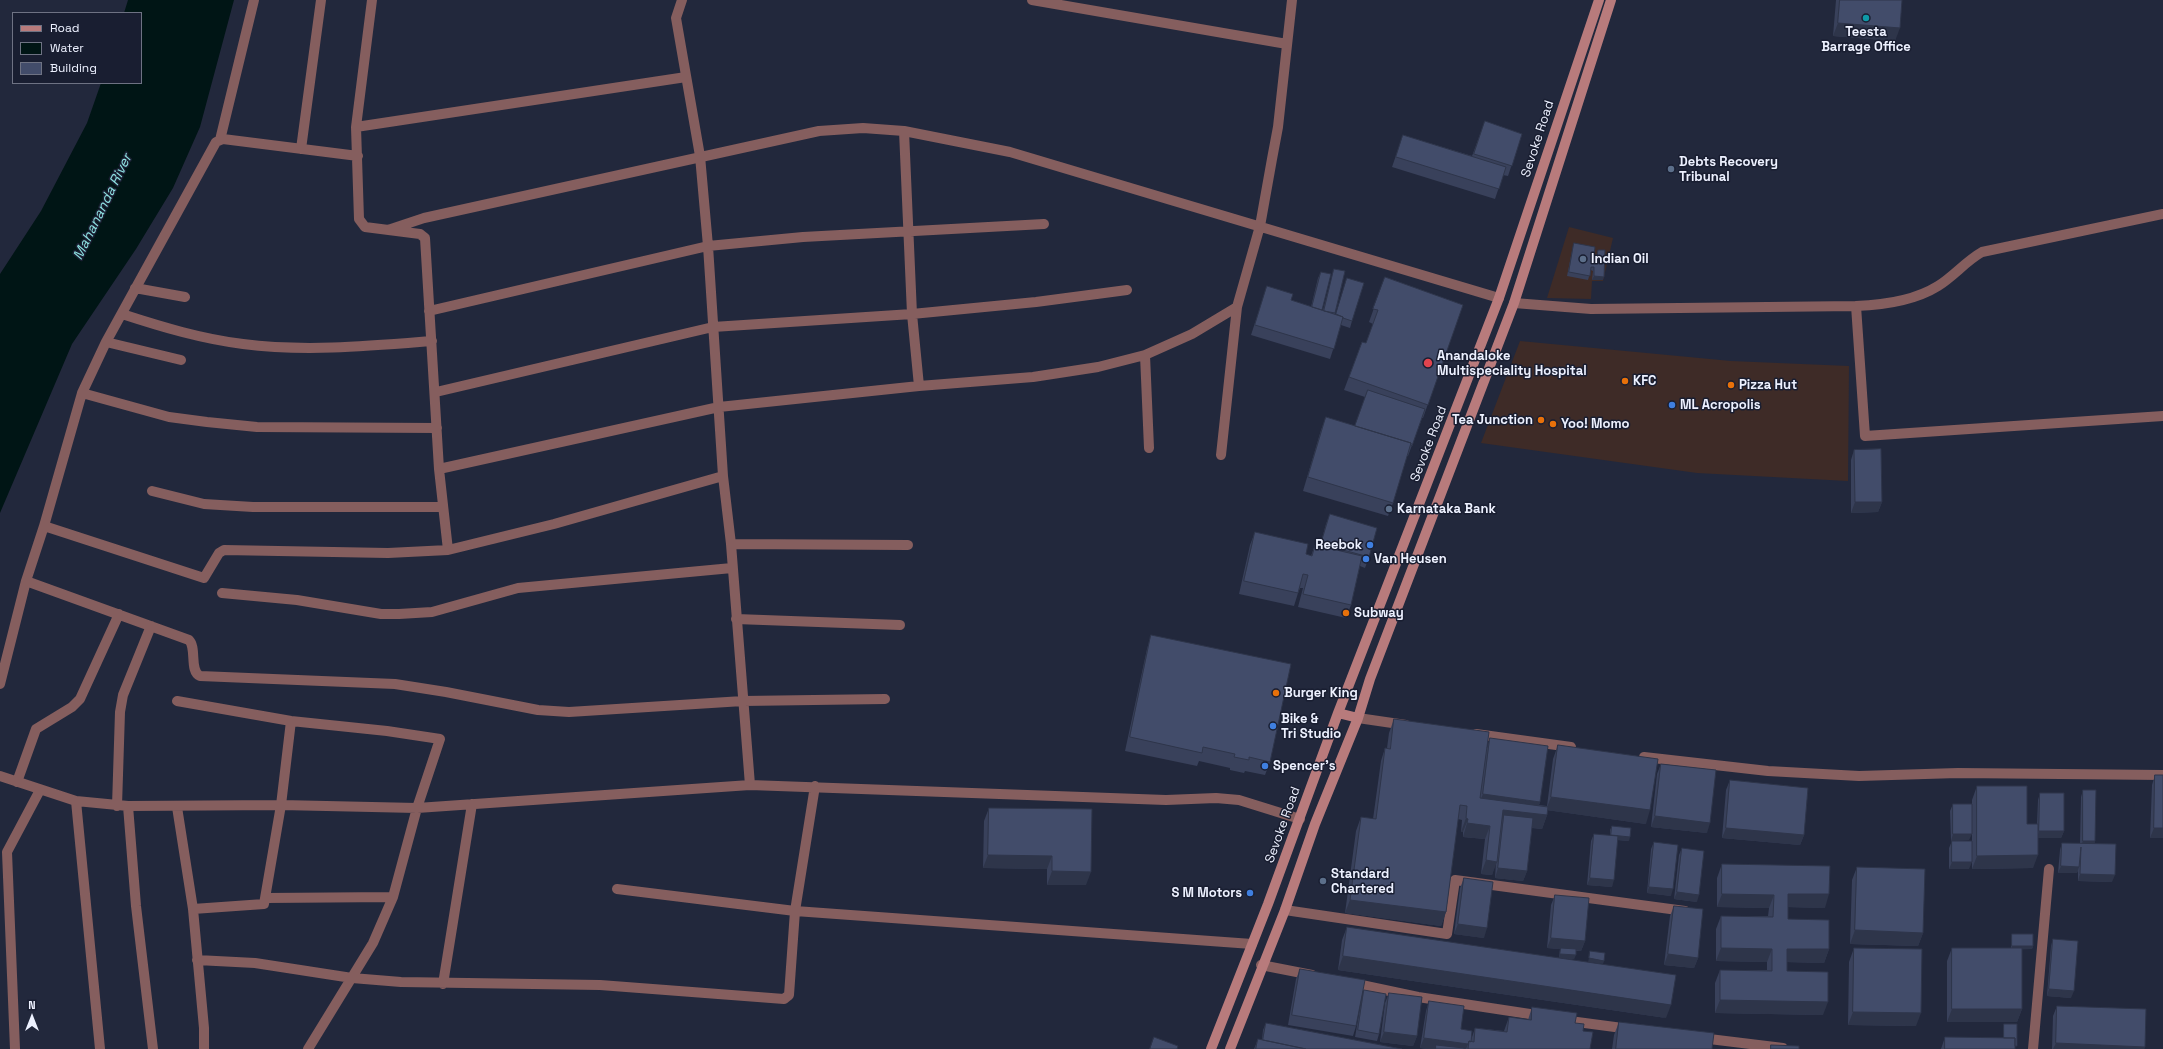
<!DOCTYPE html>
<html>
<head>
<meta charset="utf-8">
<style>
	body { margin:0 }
	#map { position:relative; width:2163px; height:1049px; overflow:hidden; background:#22283c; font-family:"Space Grotesk",sans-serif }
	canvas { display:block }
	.legend { position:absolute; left:12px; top:12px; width:130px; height:72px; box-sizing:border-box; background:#191e31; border:1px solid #6e7283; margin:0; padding:5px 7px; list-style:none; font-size:12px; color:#edf1ff }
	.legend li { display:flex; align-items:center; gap:8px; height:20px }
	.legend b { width:20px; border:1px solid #6e7283 }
	.north { position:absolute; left:12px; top:997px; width:40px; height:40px; -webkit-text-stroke:3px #191e31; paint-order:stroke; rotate:0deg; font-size:11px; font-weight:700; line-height:16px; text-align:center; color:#edf1ff }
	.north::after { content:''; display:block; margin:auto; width:14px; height:18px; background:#edf1ff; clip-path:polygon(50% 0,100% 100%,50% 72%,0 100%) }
</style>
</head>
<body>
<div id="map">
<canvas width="2163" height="1049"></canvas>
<ul class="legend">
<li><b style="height:5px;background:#b87b7c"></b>Road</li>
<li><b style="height:11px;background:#001515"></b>Water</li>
<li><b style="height:11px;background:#424c6a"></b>Building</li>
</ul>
<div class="north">N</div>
</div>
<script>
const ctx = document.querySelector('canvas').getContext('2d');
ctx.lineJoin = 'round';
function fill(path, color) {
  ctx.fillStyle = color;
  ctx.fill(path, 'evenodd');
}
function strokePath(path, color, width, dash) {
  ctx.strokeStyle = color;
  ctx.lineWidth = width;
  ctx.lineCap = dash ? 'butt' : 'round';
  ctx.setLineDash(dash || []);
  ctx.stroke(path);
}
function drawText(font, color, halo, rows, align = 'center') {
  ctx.font = font + ' "Space Grotesk",sans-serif';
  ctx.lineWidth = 3;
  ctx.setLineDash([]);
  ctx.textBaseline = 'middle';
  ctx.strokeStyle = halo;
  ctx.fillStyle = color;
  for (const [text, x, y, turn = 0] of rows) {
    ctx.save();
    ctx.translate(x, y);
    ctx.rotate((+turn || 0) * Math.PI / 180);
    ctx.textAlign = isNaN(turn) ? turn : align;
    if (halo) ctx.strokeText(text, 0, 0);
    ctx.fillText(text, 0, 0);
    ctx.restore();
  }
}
const commercial = new Path2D(`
	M1569 227 1613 238 1603 281H1592L1591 299 1547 298Z
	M1520 341 1731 361 1849 366 1848 481 1697 473 1481 443Z`);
const water = new Path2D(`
	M128 0H234L200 127 173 188 136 249 72 344 0 513V274L41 211 87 123 101 83H141V13H124Z`);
const minor = new Path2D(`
	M372 0 356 127 359 219 365 227 420 234 425 238 439 469 448 550
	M682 0 676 18 700 156 708 246 723 476 731 544 750 785
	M1032 0 1287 44
	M356 127 686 77
	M904 131 912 314 919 386
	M220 140 254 0
	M301 149 321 0
	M388 230 424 218 819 131 863 128 904 131 1010 152 1499 298
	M135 288 185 297
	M1514 303 1591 309 1856 306C1884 305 1914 301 1938 286 1954 276 1966 261 1982 252L2163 214
	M1856 306 1865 436 2163 416
	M429 311 708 246 803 237 1044 224
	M122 314C162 327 202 339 243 344 305 352 370 346 432 341
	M106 342 181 360
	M1145 355 1149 448
	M436 392 713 327 912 314 1036 302 1127 290
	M82 393 169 417 207 422 257 427 437 428
	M1221 455 1237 307 1260 226 1272 159 1278 127 1292 0
	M439 469 719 407 919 386 1033 377 1098 367 1145 355 1192 334 1237 307
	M152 491 204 504 253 507H442
	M44 526 204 578 219 553 224 550 388 553 448 550 554 524 723 476
	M731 544 908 545
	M26 581 189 640C197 648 189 671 200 676L395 684 446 692 538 710 569 712 743 701 885 699
	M222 593 297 600 381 614H399L432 612 518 588 732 568
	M736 619 900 625
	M0 684 26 581 44 526 82 393 106 342 216 142 223 139 358 156
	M177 701 291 721 387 731 440 739 417 808 393 897 373 943 308 1049
	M0 776 76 801 128 806 281 805 417 808 750 785 1166 800 1216 798 1239 800 1300 819
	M17 782 36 729 72 707 80 699 119 614
	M76 801 100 1049
	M117 806 120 712 123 695 151 626
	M128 806 136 906 153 1049
	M177 807 193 909 204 1028V1049
	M617 889 795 911 1252 944
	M266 898 393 897
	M193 909 264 904 281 805 291 721
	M1285 910 1447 934 1455 880 1685 911
	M197 960 255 963 352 978 401 982 600 985 784 999 789 995 795 911 815 786
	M1261 965 1312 975
	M1352 983 1418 997 1543 1016
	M443 984 472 804
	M1562 1020 1630 1029
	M1701 1038 1783 1048
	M15 1049 7 852 40 790
	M2033 1049 2049 869`);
const tertiary = new Path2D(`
	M1358 718 1406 725
	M1476 734 1571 747
	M1644 757 1768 771 1859 776 1958 773 2163 775`);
const secondary = new Path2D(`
	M1338 713 1358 718
	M1211 1049 1268 904 1338 713 1499 298 1599 0
	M1230 1049 1285 910 1315 824 1358 718 1370 679 1514 303 1611 0`);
const wall = new Path2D(`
	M1836 0H1902L1895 41 1833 36Z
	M1485 121 1522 134 1508 176 1503 175 1495 199 1392 167 1403 135 1472 156Z
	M1574 243 1594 256H1596L1598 250 1603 280H1592L1593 271 1591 270 1588 280 1567 276 1573 246Z
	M1334 269 1345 271 1335 314H1336L1347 278 1352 321 1350 328 1341 325 1330 359 1251 335 1267 286 1291 300 1311 307 1318 278 1321 272 1322 310H1323L1332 276Z
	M1385 277 1463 305 1423 418H1422L1408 456H1407L1393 503 1388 516 1303 491 1321 430 1326 417 1355 426 1365 397 1344 390 1362 342 1366 343 1373 324 1369 322Z
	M1854 450 1882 502 1878 512 1851 513V460Z
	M1330 514 1369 557 1365 568 1360 566 1351 605 1346 618 1298 607 1303 588H1300L1298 593 1294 606 1239 594 1250 545 1255 532 1306 554 1311 556 1315 545 1320 546 1326 524Z
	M1151 635 1270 762 1265 775 1245 771 1244 773 1230 770V768L1199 761 1197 766 1125 751 1147 649Z
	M1394 719 1487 748 1490 738 1540 802 1539 805 1547 806 1553 759 1558 745 1646 824 1547 810V815L1542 829 1532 828 1527 871 1523 881 1495 878 1496 862 1492 875 1481 874 1485 839 1463 837V832H1461L1462 820 1458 819 1446 912 1441 926 1345 913 1356 831 1361 817 1373 819 1381 761 1385 748H1387L1389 733Z
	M1661 764 1707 833 1651 827 1657 774Z
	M2155 775 2163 838H2150L2152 785Z
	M1730 780 1804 835 1800 845 1722 838 1726 790Z
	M1977 786 2027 824H2037L2038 800 2040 793 2064 831 2061 838H2038L2033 868 1972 869V800Z
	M2083 790 2095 841 2094 844 2112 882 2078 881V870L2077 873H2058L2060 850 2062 843H2080L2081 797Z
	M1953 804 1969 840 1951 841 1950 811Z
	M989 808 1092 809 1086 885H1047V869L983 868 984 821Z
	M1612 826 1629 841 1617 840 1612 887 1587 885 1591 841 1594 834 1610 836V830Z
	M1952 841 1969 869H1949V848Z
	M1654 842 1671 896 1647 893 1651 849Z
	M1682 848 1697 902 1674 899 1679 855Z
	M1722 864 1825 908 1788 907V919L1829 949 1824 963 1787 962V971L1823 1015 1715 1013V983L1720 970H1767V962L1716 961V929L1721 916H1768L1769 908 1717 907V878Z
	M1857 867 1923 933 1918 946 1850 944 1852 880Z
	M1464 878 1484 938 1454 934 1460 888Z
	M1555 895 1585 941 1581 951H1576L1574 959 1559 958 1560 949 1547 948 1551 905Z
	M1674 906 1698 958 1694 968 1664 965 1670 916Z
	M1347 927 1666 1018 1338 970 1342 940Z
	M2012 934 2033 946 2032 949H2022V1009L2017 1022H1947V961L1952 948H2011V937Z
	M2053 939 2071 998 2047 996 2051 946Z
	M1854 948 1916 1026 1848 1025 1849 962Z
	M1300 969 1356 1026 1353 1036 1288 1025 1296 979Z
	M1364 990 1379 1034 1377 1041 1355 1037 1362 997Z
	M1389 993 1417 1036 1413 1046 1380 1042 1385 1003Z
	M1429 1001 1471 1040 1475 1028 1504 1031 1509 1017 1528 1020 1532 1007 1575 1023 1583 1031 1590 1049H1428L1420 1048 1426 1011Z
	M2057 1006 2145 1047 2144 1049H2052L2053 1016Z
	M1619 1022 1712 1049H1612L1614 1035Z
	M1266 1023 1402 1049H1254L1258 1039 1262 1040 1263 1030Z
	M2004 1024 2015 1049H1941L1945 1037 2003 1038V1028Z`);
const shadedWall = new Path2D(`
	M1838 23 1900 28 1895 41 1833 36Z
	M1594 276 1604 277 1603 280H1592Z
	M1855 502H1882L1878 512 1851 513Z
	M1483 794 1540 802 1536 812 1479 804Z
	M1551 797 1650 810 1646 824 1546 810Z
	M1503 810 1547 815 1542 829 1503 824 1504 815 1501 823Z
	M1655 816 1710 823 1707 833 1651 827Z
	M1466 818 1468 819 1463 832H1461Z
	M1467 823 1490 826 1485 839 1463 837Z
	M1726 828 1804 835 1800 845 1722 838Z
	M2154 828H2163V838H2150Z
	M2039 831H2064L2061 838H2037Z
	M1953 834H1972L1969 840 1951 841Z
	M1611 835 1630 837 1629 841 1609 839Z
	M2083 841H2095L2093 848H2080Z
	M988 855 1052 856 1047 869 983 868Z
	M2038 855 2033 868 1972 869 1977 856Z
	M1486 860 1497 862 1492 875 1481 874Z
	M1952 862H1972L1969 869H1949Z
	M2061 866 2079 867 2077 873H2058Z
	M1498 868 1527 871 1523 881 1495 878Z
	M1052 871 1091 872 1086 885H1047Z
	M2080 874 2115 875 2112 882 2078 881Z
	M1590 878 1614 880 1612 887 1587 885Z
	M1649 887 1673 889 1671 896 1647 893Z
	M1677 892 1699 895 1697 902 1674 899Z
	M1722 894 1774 895 1769 908 1717 907Z
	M1788 894H1829L1825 908 1784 907Z
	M1350 900 1446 912 1441 926 1345 913Z
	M1458 924 1487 928 1484 938 1454 934Z
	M1855 930 1923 933 1918 946 1850 944Z
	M1551 938 1585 941 1581 951 1561 949V948L1560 949 1547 948Z
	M2012 946H2033L2032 949 2011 950Z
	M1721 948 1772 949 1767 962 1716 961Z
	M1787 949H1829L1824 963 1782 962Z
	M1560 954 1576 955 1574 959 1559 958Z
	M1668 954 1698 958 1694 968 1664 965Z
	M1343 956 1671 1005 1666 1018 1338 970Z
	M1589 958 1604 961 1603 964 1588 962Z
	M2049 989 2074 991 2071 998 2047 996Z
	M1720 1000 1828 1002 1823 1015 1715 1013Z
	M1952 1009H2022L2017 1022H1947Z
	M1853 1012 1921 1013 1916 1026 1848 1025Z
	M1384 1032 1417 1036 1413 1046 1380 1042Z
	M1424 1038 1468 1044 1466 1049H1436V1045L1435 1049H1428L1420 1048Z
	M2056 1043 2145 1047 2144 1049H2053Z`);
const building = new Path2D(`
	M1840 0H1902L1900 28 1838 23Z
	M1485 121 1522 134 1512 166 1474 154Z
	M1403 135 1506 167 1499 189 1396 157Z
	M1574 243 1595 247 1594 256H1597L1598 250H1605L1604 277 1594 276V267H1591L1590 276 1569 272Z
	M1334 269 1345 271 1335 313 1324 311Z
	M1321 272 1331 274 1322 310 1312 307Z
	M1385 277 1463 305 1428 405 1349 377 1362 342 1366 343 1378 310 1373 309Z
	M1347 278 1364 283 1352 321 1343 318V317L1336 314Z
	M1267 286 1293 294 1291 300 1343 317 1334 349 1255 325Z
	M1368 390 1425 409 1412 446 1411 445V443L1355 426Z
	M1326 417 1411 443 1393 503 1308 477Z
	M1881 449 1882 502H1855L1854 450Z
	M1330 514 1377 528 1369 557 1321 544Z
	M1255 532 1308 544 1306 554 1312 556 1315 545 1362 556 1351 605 1303 594 1308 575 1303 574 1298 593 1244 581Z
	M1151 635 1291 664 1270 762 1249 757V760L1234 757 1235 754 1203 747 1202 753 1130 737Z
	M1394 719 1489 732 1480 798 1548 807 1547 815 1503 810 1497 862 1486 860 1490 826 1467 823 1468 819 1466 818 1467 806 1460 805 1446 912 1350 900 1361 817 1376 819 1385 748 1390 749Z
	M1490 738 1548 746 1540 802 1483 794Z
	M1558 745 1658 759 1650 810 1551 797Z
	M1661 764 1716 770 1710 823 1655 816Z
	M2155 775H2163V828H2154Z
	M1730 780 1808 788 1804 835 1726 828Z
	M1977 786H2027V824H2038V855L1977 856Z
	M2083 790H2096L2095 841H2083Z
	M2040 793H2064V831H2039Z
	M1953 804H1972V834H1953Z
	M989 808 1092 809 1091 872 1052 871V856L988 855Z
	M1504 815 1533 818 1527 871 1498 868Z
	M1612 826 1631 828 1630 837 1611 835Z
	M1594 834 1618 836 1614 880 1590 878Z
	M1952 841H1972V862H1952Z
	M1654 842 1678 845 1673 889 1649 887Z
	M2062 843 2116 844 2115 875 2080 874 2081 847 2079 867 2061 866Z
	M1682 848 1704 851 1699 895 1677 892Z
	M1722 864 1830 866 1829 894H1788V919L1829 920V949H1787V971L1828 972V1002L1720 1000V970L1772 971V949L1721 948V916L1773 917 1774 895 1722 894Z
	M1857 867 1925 869 1923 933 1855 930Z
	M1464 878 1493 882 1487 928 1458 924Z
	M1555 895 1589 898 1585 941 1551 938Z
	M1674 906 1703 909 1698 958 1668 954Z
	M1347 927 1676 975 1671 1005 1343 956Z
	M2012 934H2033V946H2012Z
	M2053 939 2078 941 2074 991 2049 989Z
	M1561 948 1576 949V955L1560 954Z
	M1854 948 1922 949 1921 1013 1853 1012Z
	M1952 948H2022V1009H1952Z
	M1590 951 1605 953 1604 961 1589 958Z
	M1300 969 1365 980 1356 1026 1292 1015Z
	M1364 990 1386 994 1379 1034 1358 1030Z
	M1389 993 1422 997 1417 1036 1384 1032Z
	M1429 1001 1464 1006 1461 1029 1472 1031 1471 1042 1469 1041 1468 1044 1424 1038Z
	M2057 1006 2146 1009 2145 1047 2056 1043Z
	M1532 1007 1577 1013 1575 1023 1584 1024 1583 1031 1593 1032 1590 1049H1468L1469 1041 1474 1042 1475 1028 1507 1032 1509 1017 1531 1020Z
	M1619 1022 1714 1033 1712 1049H1616Z
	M1266 1023 1402 1049H1306L1263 1040Z
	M2004 1024H2017V1046H2015V1038H2004Z
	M1154 1037 1178 1046 1177 1049H1150Z
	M1945 1037 2015 1038V1049H1945Z
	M1258 1039 1306 1049H1256Z
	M1436 1045 1464 1048V1049H1436Z
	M1771 1045 1799 1046V1049H1771Z`);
const markers = [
	[1866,18,4,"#0f9aa8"],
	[1671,169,4,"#5c6f8a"],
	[1583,259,4,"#5c6f8a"],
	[1428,363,5,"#e0444e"],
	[1625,381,4,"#e8710a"],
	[1731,385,4,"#e8710a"],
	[1672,405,4,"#3f7fe0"],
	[1541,420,4,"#e8710a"],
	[1553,424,4,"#e8710a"],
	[1389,509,4,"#5c6f8a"],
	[1370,545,4,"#3f7fe0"],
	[1366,559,4,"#3f7fe0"],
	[1346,613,4,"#e8710a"],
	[1276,693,4,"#e8710a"],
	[1273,726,4,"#3f7fe0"],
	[1265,766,4,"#3f7fe0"],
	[1323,881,4,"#5c6f8a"],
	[1250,893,4,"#3f7fe0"]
];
const poiNames = [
	["Teesta",1866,32,"center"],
	["Barrage Office",1866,47,"center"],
	["Debts Recovery",1679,162],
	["Tribunal",1679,177],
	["Indian Oil",1591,259],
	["Anandaloke",1437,356],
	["Multispeciality Hospital",1437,371],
	["KFC",1633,381],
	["Pizza Hut",1739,385],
	["ML Acropolis",1680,405],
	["Tea Junction",1533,420,"right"],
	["Yoo! Momo",1561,424],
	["Karnataka Bank",1397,509],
	["Reebok",1362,545,"right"],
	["Van Heusen",1374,559],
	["Subway",1354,613],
	["Burger King",1284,693],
	["Bike &",1281,719],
	["Tri Studio",1281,734],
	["Spencer's",1273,766],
	["Standard",1331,874],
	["Chartered",1331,889],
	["S M Motors",1242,893,"right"]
];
const streetNames = [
	["Sevoke Road",1538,139,-72],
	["Sevoke Road",1429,444,-69],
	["Sevoke Road",1283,825,-70]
];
const waterNames = [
	["Mahananda River",103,207,-64]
];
fill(commercial, '#3e2b27');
fill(water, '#001515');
strokePath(minor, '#855e5e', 10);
strokePath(tertiary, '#855e5e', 10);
strokePath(secondary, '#b87b7c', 10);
fill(wall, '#39415b');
fill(shadedWall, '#2e354a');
fill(building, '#424c6a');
strokePath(building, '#2e354a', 1);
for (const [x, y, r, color] of markers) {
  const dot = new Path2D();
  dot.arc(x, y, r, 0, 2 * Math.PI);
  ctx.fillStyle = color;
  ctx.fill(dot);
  strokePath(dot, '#191e31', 1.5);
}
drawText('bold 13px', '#edf1ff', '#191e31', poiNames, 'left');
drawText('13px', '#edf1ff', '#191e31', streetNames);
drawText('italic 14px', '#8ee2e2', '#191e31', waterNames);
</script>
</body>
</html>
